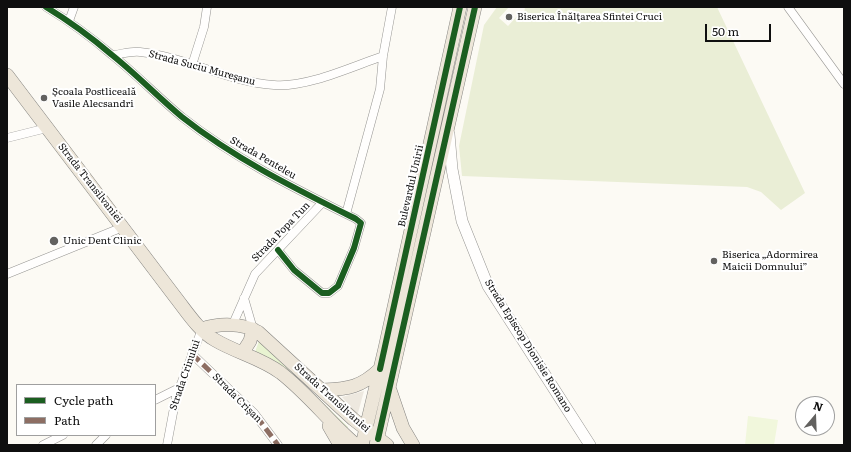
<!DOCTYPE html>
<html>
<head>
<meta charset="utf-8">
<style>
	body { margin:0 }
	#map { position:relative; width:851px; height:452px; overflow:hidden; background:#fcfaf4; font-family:Literata,serif }
	canvas { display:block }
	.frame { position:absolute; inset:0; border:8px solid #0f0f0f; pointer-events:none }
	.legend { position:absolute; left:16px; top:384px; width:140px; height:52px; box-sizing:border-box; background:#fff; border:1px solid #9f9f9f; margin:0; padding:5px 7px; list-style:none; font-size:12px; color:#0f0f0f }
	.legend li { display:flex; align-items:center; gap:8px; height:20px }
	.legend b { width:20px; border:1px solid #9f9f9f }
	.north { position:absolute; left:795px; top:396px; width:40px; height:40px; box-sizing:border-box; background:#fff; border:1px solid #9f9f9f; border-radius:50%; rotate:19deg; font-size:11px; font-weight:700; line-height:16px; text-align:center; color:#0f0f0f }
	.north::after { content:''; display:block; margin:auto; width:14px; height:18px; background:#62615f; clip-path:polygon(50% 0,100% 100%,50% 72%,0 100%) }
	.scale { position:absolute; left:705px; top:24px; width:66px; height:18px; box-sizing:border-box; border:2px solid #0f0f0f; border-top:0; padding-left:5px; font-size:12px; line-height:14px; white-space:nowrap; color:#0f0f0f; -webkit-text-stroke:3px #fff; paint-order:stroke }
</style>
</head>
<body>
<div id="map">
<canvas width="851" height="452"></canvas>
<div class="frame"></div>
<ul class="legend">
<li><b style="height:5px;background:#1b5e20"></b>Cycle path</li>
<li><b style="height:5px;background:#8d6e63"></b>Path</li>
</ul>
<div class="north">N</div>
<div class="scale">50 m</div>
</div>
<script>
const ctx = document.querySelector('canvas').getContext('2d');
ctx.lineJoin = 'round';
function fill(path, color) {
  ctx.fillStyle = color;
  ctx.fill(path, 'evenodd');
}
function strokePath(path, color, width, dash) {
  ctx.strokeStyle = color;
  ctx.lineWidth = width;
  ctx.lineCap = dash ? 'butt' : 'round';
  ctx.setLineDash(dash || []);
  ctx.stroke(path);
}
function drawText(font, color, halo, rows, align = 'center') {
  ctx.font = font + ' Literata,serif';
  ctx.lineWidth = 4;
  ctx.setLineDash([]);
  ctx.textBaseline = 'middle';
  ctx.strokeStyle = halo;
  ctx.fillStyle = color;
  for (const [text, x, y, turn = 0] of rows) {
    ctx.save();
    ctx.translate(x, y);
    ctx.rotate((+turn || 0) * Math.PI / 180);
    ctx.textAlign = isNaN(turn) ? turn : align;
    if (halo) ctx.strokeText(text, 0, 0);
    ctx.fillText(text, 0, 0);
    ctx.restore();
  }
}
const green = new Path2D(`
	M259 341 348 427 347 432 255 352Z`);
const cemetery = new Path2D(`
	M497 7H509L499 18 508 26 519 14H524L525 7H717L805 193 781 210 761 192 747 187 462 176 459 146 484 25Z`);
const pitch = new Path2D(`
	M748 416 778 420 774 445H745Z`);
const plaza = new Path2D(`
	M364 391 358 413 357 414 342 397Z`);
const minor = new Path2D(`
	M46 7C69 21 91 37 112 55 136 74 158 97 182 117 235 159 296 189 356 219L361 223 354 248 338 286 329 293H322L294 270 278 250
	M788 7 844 84
	M69 21 74 7
	M113 55C122 54 131 51 140 52 186 57 228 82 274 85 306 88 351 67 383 56
	M192 65 204 27 207 7
	M7 138 47 128
	M346 214 380 89 383 56 392 7
	M7 274 123 227
	M244 298 253 329
	M232 326 255 274 322 203
	M192 354 254 413 278 445
	M155 400 179 388
	M43 445 63 435
	M96 445 106 435
	M167 445 176 397 202 329`);
const tertiary = new Path2D(`
	M449 134 452 169 462 221 488 286 590 445`);
const primary = new Path2D(`
	M7 75 176 298C187 312 199 331 215 340 237 353 261 358 281 373 309 395 330 423 356 445
	M202 329C219 323 242 323 258 332L353 419 387 445
	M243 352 250 341 253 329
	M323 390C349 389 361 387 380 369
	M390 390 403 428 413 445
	M329 426 340 445
	M362 445 385 348 460 7
	M376 445 475 7`);
const quiet = new Path2D(`
	M192 354 254 413 278 445`);
const cycleway = new Path2D(`
	M46 7C69 21 91 37 112 55 136 74 158 97 182 117 235 159 296 189 356 219L361 223 354 248 338 286 329 293H322L294 270 278 250
	M380 369 460 7
	M378 439 475 7`);
const markers = [
	[509,17,4,"#62615f"],
	[44,98,4,"#62615f"],
	[54,241,5,"#62615f"],
	[714,261,4,"#62615f"]
];
const poiNames = [
	["Biserica Înălțarea Sfintei Cruci",517,17],
	["Școala Postliceală",52,92],
	["Vasile Alecsandri",52,104],
	["Unic Dent Clinic",63,241],
	["Biserica „Adormirea",722,255],
	["Maicii Domnului”",722,267]
];
const streetNames = [
	["Strada Suciu Mureșanu",202,68,15],
	["Strada Penteleu",263,158,30],
	["Strada Transilvaniei",90,183,52],
	["Bulevardul Unirii",411,186,-77],
	["Strada Popa Tun",281,232,-46],
	["Strada Episcop Dionisie Romano",528,346,58],
	["Strada Crinului",185,375,-71],
	["Strada Crișan",237,398,45],
	["Strada Transilvaniei",332,398,42]
];
fill(green, '#e8f3d1');
fill(cemetery, '#eaeed6');
fill(pitch, '#f1f7dc');
fill(plaza, '#ede8df');
strokePath(minor, '#969592', 9);
strokePath(tertiary, '#969592', 12);
strokePath(primary, '#83827f', 14);
strokePath(minor, '#fffefd', 8);
strokePath(tertiary, '#fffefd', 11);
strokePath(primary, '#ede6d9', 13);
strokePath(quiet, '#8d6e63', 5, [10, 5]);
strokePath(cycleway, '#1b5e20', 6);
for (const [x, y, r, color] of markers) {
  const dot = new Path2D();
  dot.arc(x, y, r, 0, 2 * Math.PI);
  ctx.fillStyle = color;
  ctx.fill(dot);
  strokePath(dot, '#fff', 1.5);
}
drawText('10px', '#0f0f0f', '#fff', poiNames, 'left');
drawText('10px', '#0f0f0f', '#fff', streetNames);
</script>
</body>
</html>
